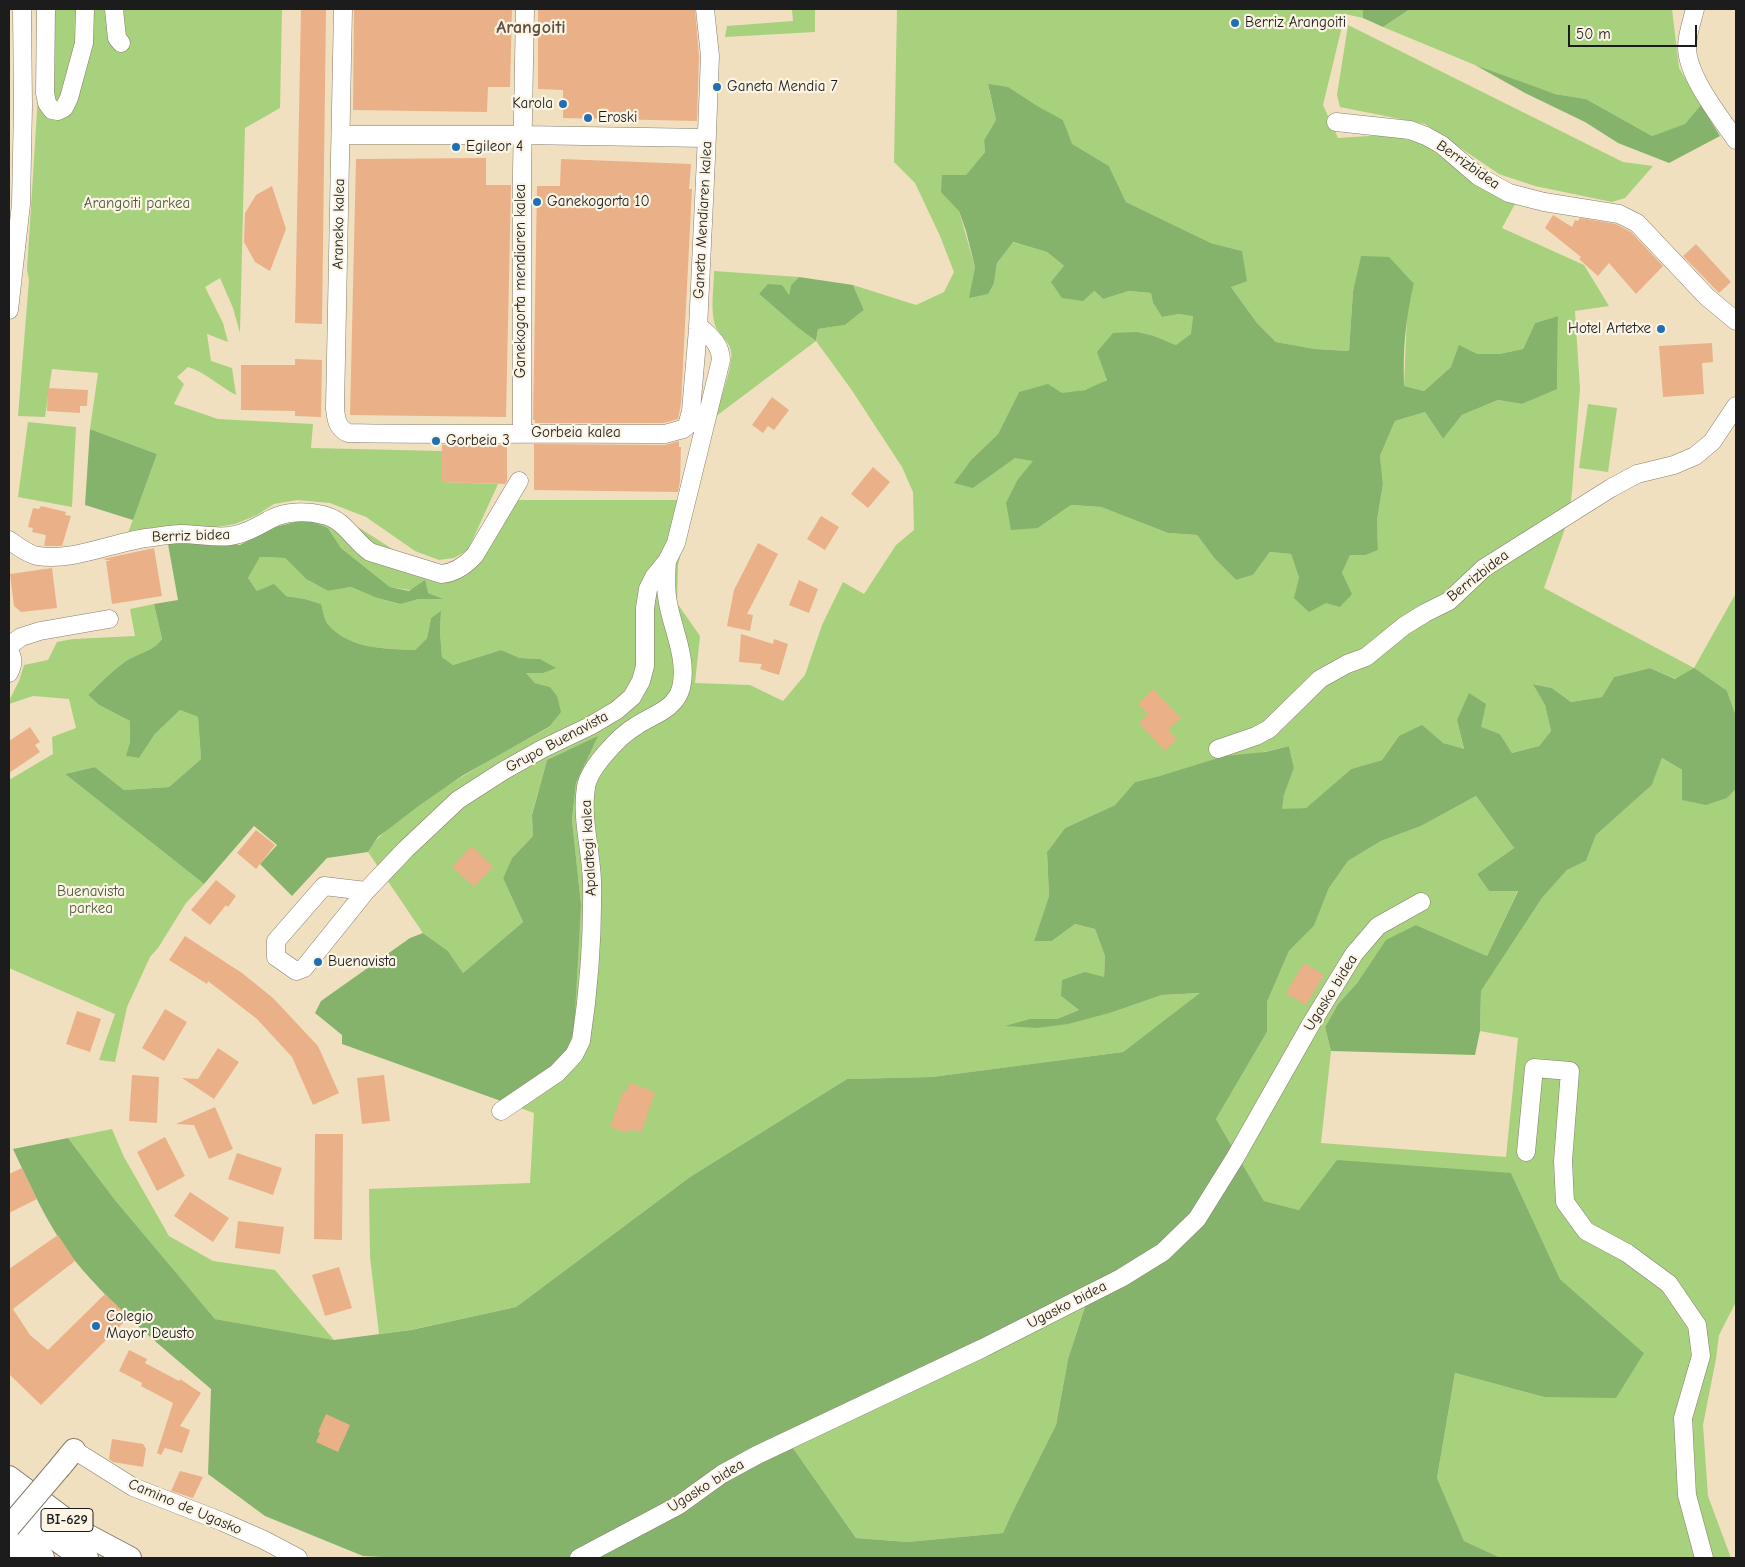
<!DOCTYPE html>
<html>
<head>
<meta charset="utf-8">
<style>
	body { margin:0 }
	#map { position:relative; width:1745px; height:1567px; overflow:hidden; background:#f0e0c0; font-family:"Comic Neue",sans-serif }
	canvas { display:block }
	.frame { position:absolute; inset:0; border:10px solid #1c1c1c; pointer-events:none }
	.scale { position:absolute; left:1568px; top:25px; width:129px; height:22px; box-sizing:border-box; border:2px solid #1c1c1c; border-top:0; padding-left:6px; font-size:15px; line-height:18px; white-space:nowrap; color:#1c1c1c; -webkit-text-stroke:4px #fcf5e5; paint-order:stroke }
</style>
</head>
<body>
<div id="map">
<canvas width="1745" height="1567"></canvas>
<div class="frame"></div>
<div class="scale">50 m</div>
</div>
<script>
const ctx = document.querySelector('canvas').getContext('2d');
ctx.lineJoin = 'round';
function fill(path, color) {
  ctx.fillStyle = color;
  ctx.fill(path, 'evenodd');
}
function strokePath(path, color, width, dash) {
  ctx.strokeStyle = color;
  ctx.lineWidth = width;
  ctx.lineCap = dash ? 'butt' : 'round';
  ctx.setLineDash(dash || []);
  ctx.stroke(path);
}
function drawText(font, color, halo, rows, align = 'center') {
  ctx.font = font + ' "Comic Neue",sans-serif';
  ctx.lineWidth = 4.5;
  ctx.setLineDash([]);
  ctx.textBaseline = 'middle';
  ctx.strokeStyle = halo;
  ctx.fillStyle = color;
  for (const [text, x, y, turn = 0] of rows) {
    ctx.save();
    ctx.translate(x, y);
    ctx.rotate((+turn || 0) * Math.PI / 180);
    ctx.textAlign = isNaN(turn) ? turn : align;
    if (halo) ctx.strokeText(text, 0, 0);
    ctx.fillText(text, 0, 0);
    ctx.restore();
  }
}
const green = new Path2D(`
	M40 9H282L280 108 245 128 240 333 233 308 220 278 205 287 223 323 228 342 207 334 211 361 232 368 236 395C219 386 205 372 188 367L177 377 184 384 174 404 218 419 313 424 311 448 442 451V482L498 484 468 550 454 558 439 560 415 551 366 517 330 503 297 500 274 504 257 515 235 524 210 528 128 533 157 454 90 429 98 373 52 369 45 417 18 416 29 280 27 270 38 96Z
	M792 9H815V32L725 37 727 26 793 21Z
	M897 9H1363V18L1345 14 1323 105 1338 138 1385 135 1423 143 1452 165 1523 189 1502 228 1584 265 1609 306 1575 311 1580 389 1572 491 1569 517 1544 588 1694 668 1736 593V716L1727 691 1676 679 1650 668 1614 677 1602 697 1571 702 1552 688 1534 684 1545 705 1551 731 1539 746 1512 753 1500 734 1457 720 1464 750 1443 743 1399 736 1382 760 1351 769 1306 808 1281 810 1284 795 1294 768 1289 746 1135 782 1115 805 1065 828 1047 852 1049 896 1034 941H1052L1075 924 1095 929 1105 956 1104 977 1061 996 1079 1010 1057 1019H1030L1038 1028 1113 1012 1162 995 1201 993 1123 1052 932 1077 847 1079 690 1177 516 1307 410 1330 379 1334 370 1257 369 1189 530 1183 534 1113 501 1101 581 904 572 820 576 783 597 737 547 760 532 814 533 836 512 858 503 878 523 922 463 973 448 951 423 933 368 852C380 833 392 826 409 813 453 779 501 754 550 727V687L535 683 525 672 543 673 540 659 520 658 501 650 453 665 442 657 440 632 441 612 431 618 427 638 415 650C386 649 347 649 327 623 324 618 323 610 321 604L305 599 257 591 248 578 260 557 285 558 306 579 328 591 351 587 377 598 399 604 419 599H441L428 593 390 587 341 548 328 528 307 519 338 521 361 529 436 577 455 579 514 500H694L678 565 677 603 700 636 695 683 750 685 783 701 805 675 822 625 843 582 864 594 896 545 914 530 913 492 902 467 851 389 816 341 715 417C719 402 734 365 731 351 729 340 718 334 715 325 710 308 714 288 714 271L799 277 791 285 789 296 759 294 797 327 816 341 818 329 845 325 864 310 853 285 916 305 944 292 954 272 940 236 915 183 894 162ZM988 85 1063 120 1071 144 1109 166 1126 202 1211 243 1242 251 1231 287 1257 323 1276 342 1315 349 1349 351 1353 291 1361 257 1414 284 1407 313 1404 386 1424 391 1451 367 1477 354H1499L1523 349 1535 323 1558 316 1557 388 1522 404 1498 400 1462 415 1443 439 1425 412 1395 421 1380 456 1383 484 1377 520 1378 550 1366 555H1350L1342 573 1299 578 1291 554 1270 552 1253 575 1236 580 1215 559 1197 535 1168 533 1101 507 1071 505 1038 528 1018 479 1034 461 1015 457 973 488 972 459 998 434 1019 392C1040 393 1064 396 1084 390 1112 383 1134 355 1154 336L1176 345 1192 335 1193 315 1179 314 1162 317 1153 303 1151 293 1129 291 1103 299 1047 252 1012 242 997 263 994 283 970 297 975 267 959 211 966 175 985 152 984 140 996 120Z
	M1410 9H1672L1679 68 1701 105 1686 124 1652 136 1586 99 1555 94 1524 84 1475 65 1383 27Z
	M1348 25 1623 162 1653 166 1625 198 1612 202 1535 186 1499 174 1425 124 1340 107 1337 95Z
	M1588 404 1617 408 1608 472 1579 468Z
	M28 422 76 427 72 507 18 497Z
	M154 604 162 639C154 651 138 653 126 661 112 671 100 683 88 695L99 705 130 721V742L127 756 139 758 155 734 180 710 198 717 201 759 169 787 124 790 95 767 65 774 204 884 186 903 158 948 150 957 127 1007 115 1062 99 1060 115 1014 9 968V780L53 754 52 737 76 728 69 699 33 696 9 704V701L19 681 24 665 48 660 57 642 73 639 135 636 130 609Z
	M1662 758 1727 798 1736 789V1302L1719 1335 1716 1359 1703 1425 1708 1496 1731 1558H1501L1464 1541 1437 1478 1455 1373 1544 1397 1644 1353 1560 1279 1511 1173 1299 1210 1264 1201 1216 1119 1267 1032V1002L1289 951 1314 926 1329 888 1348 861 1381 841 1421 826 1476 796 1514 848 1477 874 1489 891 1518 890 1487 956 1416 925 1358 982 1338 1004 1325 1027 1331 1051 1321 1143 1506 1157 1518 1038 1480 1031 1481 991 1542 898 1567 870 1586 861 1596 835 1652 785Z
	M112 1129 124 1157 169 1236 213 1261 275 1270 334 1340 215 1319 115 1200 68 1138Z
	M1089 1293 1068 1359 1056 1425 1011 1515 1003 1533 907 1542 856 1538 786 1438Z`);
const forest = new Path2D(`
	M1363 9H1410L1383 27 1363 18Z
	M1475 65 1555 94 1586 99 1652 136 1685 124 1701 105 1720 136 1669 163 1618 143 1585 122 1525 93Z
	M988 84 1008 87 1037 106 1063 120 1072 144 1109 166 1126 202 1211 243 1242 251 1247 281 1231 287 1257 323 1276 342 1315 349 1349 351 1353 291 1361 256 1389 257 1414 284C1405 319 1403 351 1404 386L1424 391 1451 367 1459 345 1477 354H1499L1523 349 1535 323 1558 316 1557 389 1522 404 1498 400 1462 415 1443 439 1425 412 1395 421 1380 456 1383 484 1377 520 1378 550 1366 555H1350L1342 573 1352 594 1340 607 1326 603 1309 612 1294 598 1299 578 1291 554 1270 552 1253 575 1236 580 1215 559 1197 535 1168 533 1101 507 1071 505 1038 528 1011 530 1006 503 1018 479 1033 461 1015 458 973 488 954 483 972 459 998 434 1019 392 1048 384 1062 393 1085 390 1107 380 1097 352 1113 333 1137 332 1154 336 1176 345 1191 334 1193 316 1179 314 1162 317 1153 303 1151 293 1129 291 1103 299 1094 291 1083 301 1062 298 1051 282 1064 266 1047 252 1013 242 997 263 994 283 988 294 969 298 975 267 966 231 959 211 941 192 942 175H966L985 152 984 140 996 120Z
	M799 277 853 285 864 310 845 325 818 329 816 341 797 327 759 294 768 284 782 285 789 295 791 285Z
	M90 429 157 454 133 520 85 505Z
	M307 519 328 528 341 548 390 587 409 591 425 580 428 593 443 599H419L400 604 377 598 351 587 328 591 306 579 285 558 260 557 248 578 257 591 274 584 286 596 305 599 321 604C323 610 324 618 327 623 347 649 386 649 415 650L427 638 431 618 441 611 440 632 442 657 453 665 501 650 520 658 540 659 556 668 543 673H526L535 683 550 687 557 696 561 712 549 727 462 776 420 805 378 837 368 852 327 858 292 896 260 864 277 845 254 826 204 884 65 774 95 767 124 790 169 787 201 759 198 717 180 710 155 734 139 758 126 756 130 742V721L99 705 88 695C100 683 112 671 126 661 138 653 154 651 162 639L154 604 178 600 168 544 223 542 240 545 271 528Z
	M1650 668 1675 679 1694 668 1727 691 1736 716V789L1727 798 1706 805 1682 800V770L1662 758 1652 785 1596 835 1586 861 1567 870 1542 898 1481 991 1480 1031 1475 1055 1331 1051 1325 1027 1338 1004 1358 982 1386 940 1416 925 1487 956 1518 891H1489L1477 874 1514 848 1476 796 1421 826 1381 841 1348 861 1329 888 1314 926 1289 951 1267 1002V1032L1216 1119 1264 1201 1299 1210 1337 1160 1511 1173 1560 1279 1644 1353 1616 1398 1544 1397 1455 1373 1437 1478 1464 1541 1501 1558H401L363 1556 265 1516 208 1474 211 1389C165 1349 115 1310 76 1262 49 1229 31 1187 13 1149L68 1138 115 1200 215 1319 334 1340 411 1330 516 1307 690 1177 847 1079 932 1077 1123 1052 1200 993 1162 995 1113 1012 1068 1024 1038 1028 1005 1026 1030 1019H1057L1079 1010 1061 996 1062 980 1085 972 1104 977 1105 956 1095 929 1075 924 1052 941H1034L1049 896 1047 852 1065 828 1115 805 1135 782 1160 776 1225 756 1265 752 1289 746 1294 768 1284 795 1282 809 1306 808 1351 769 1382 760 1399 736 1422 725 1443 743 1464 749 1457 720 1469 693 1486 704 1481 727 1500 734 1512 753 1539 746 1551 731 1545 705 1533 684 1552 688 1571 702 1602 697 1614 677ZM1089 1294 1068 1359 1056 1425 1011 1515 1003 1533 907 1542 856 1538 786 1438Z
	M598 736 576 783 572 820 581 904 574 1031 567 1049 549 1069 501 1101 342 1044V1035L315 1013 321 1001 410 938 423 933 448 951 463 973 523 922 503 878 512 858 533 836 532 815 547 760Z`);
const building = new Path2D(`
	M301 9H326L322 324 295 323Z
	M354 9H512L510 87H488L487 112 353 110Z
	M538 9H695L699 56 697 121 563 118V90L538 89Z
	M486 158V185H511L506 417 350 415 356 159Z
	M561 159 691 164 689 189H692L681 404 678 419 664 423H535V420H533L537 186H560Z
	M272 186 286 229 270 271 255 262 244 242 245 213 256 195Z
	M1553 215 1572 227 1575 220 1578 221 1580 218 1616 224 1631 232 1663 266 1636 294 1609 263 1598 276 1579 259 1581 257 1545 228Z
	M1696 244 1731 282 1719 293 1683 256Z
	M1712 343 1713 362 1702 363 1704 394 1663 397 1659 346Z
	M295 359 322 360 321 417 295 416V411L241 410V365H295Z
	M48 388 88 390 87 406H80V413L47 411Z
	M772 397 789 410 774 430 768 426 763 433 752 425Z
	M679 441V447H681L680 481 678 492 534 490V444L665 445Z
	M442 445H507V481L505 484 441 482Z
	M873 467 890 482 868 508 851 494Z
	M41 506 66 512 65 515 71 516 62 546H44L46 535 32 532 33 528 28 527 33 508 39 509Z
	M821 516 839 527 825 550 807 539Z
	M758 543 778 554 747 614 753 615 750 631 727 626 734 590Z
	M154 548 162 596 112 604 106 561H111L103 559Z
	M52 568 57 608 21 612 14 606 10 574Z
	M799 580 818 589 809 613 789 605Z
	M741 634 773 644 774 639 788 644 779 675 760 669 762 664 739 662Z
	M1153 689 1181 718 1168 730 1177 739 1165 751 1139 723 1148 714 1138 704Z
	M30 727 40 742 35 745 40 752 9 773V741Z
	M256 830 275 845 256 869 237 853Z
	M472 846 493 867 474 887 452 867Z
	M216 880 236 896 228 907 226 905 210 925 191 910Z
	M185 936 242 973 273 998 318 1046 339 1093 313 1105 292 1057 257 1019 208 981 207 984 169 960Z
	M1304 963 1324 975 1306 1005 1286 993Z
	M165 1009 187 1022 164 1061 142 1048Z
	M77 1011 101 1019 90 1052 66 1044Z
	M218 1048 239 1062 214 1099 182 1078 198 1079Z
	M132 1075 159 1077 157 1123 129 1121Z
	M384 1075 390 1121 362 1124 357 1078Z
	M630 1083 655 1092 641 1133 630 1129 628 1133 610 1127 623 1091 626 1092Z
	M215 1107 233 1149 209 1159 194 1125 176 1124Z
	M315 1134H343L342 1240 314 1239Z
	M165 1137 185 1176 157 1191 137 1152Z
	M237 1153 282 1168 273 1195 228 1179Z
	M22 1168 37 1199 9 1213V1174Z
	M190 1192 229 1218 213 1242 174 1216Z
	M238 1221 284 1227 280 1254 235 1248Z
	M58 1235 75 1261 13 1309 30 1335 48 1350 105 1294 129 1317 41 1405 9 1374V1269Z
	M339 1267 352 1308 325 1316 312 1275Z
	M129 1350 147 1359 145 1363 179 1381 180 1379 201 1393 180 1426 190 1430 182 1453 165 1448 161 1455 157 1453 173 1403 141 1386 142 1383 119 1371Z
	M326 1414 350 1425 338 1452 316 1442 320 1433 318 1432Z
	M112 1439 143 1444 146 1449 143 1467 113 1462 109 1459Z
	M180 1471 203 1477 193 1498 171 1491Z`);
const minor = new Path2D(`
	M46 9 45 93 47 103 52 110 58 111 64 108 69 98 84 43 85 9
	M114 9 117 38 121 43
	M343 9 335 408C336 419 337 428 348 433 454 435 559 433 665 434L683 429 687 426 691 411 698 329 706 158 710 56 705 9
	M1695 9C1692 21 1687 35 1687 47 1687 76 1720 117 1736 140
	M1336 122 1410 130 1426 136 1442 145 1478 176 1509 193 1544 202 1619 214 1637 223 1707 297 1736 321
	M341 135H522L707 138
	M9 310 21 204 23 106 22 9
	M522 433V171L525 9
	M9 540C16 545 29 555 38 556 75 562 117 540 154 537 163 536 172 534 180 534 197 534 214 538 230 536 245 534 258 526 271 519 286 511 307 511 323 515 344 519 353 540 370 552L441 574C455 573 465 566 475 555L519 481
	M9 646 21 637 40 631 109 619
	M9 651C14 659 13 665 9 673
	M1218 749 1256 736 1269 729 1320 679 1347 664 1366 657 1404 626 1425 613 1449 601 1484 568 1611 488 1637 474 1674 465 1695 456 1712 442 1736 406
	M366 891 324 886 276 941V957L296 971 304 968 366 891 406 849 458 800 503 771 542 749 590 726 617 710 632 697 641 681 645 666V608L648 589 654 577 667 561 676 543 721 360C720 342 710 337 698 325
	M501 1111 557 1073 574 1055 581 1041C589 988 593 934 592 881 591 850 581 818 586 787 589 768 619 736 636 726 652 715 675 710 681 688 688 660 673 630 668 603 665 588 666 575 667 561
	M1526 1152 1534 1068 1570 1071 1563 1161 1565 1202 1586 1231 1627 1253 1669 1284 1697 1325 1701 1356 1683 1418 1687 1495 1704 1558
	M74 1450 133 1487 223 1522 264 1540 298 1558
	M579 1558 679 1505 722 1474 757 1455 983 1348 1121 1278 1163 1252 1197 1219 1235 1158 1311 1024 1354 954 1378 926 1421 902`);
const major = new Path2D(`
	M60 1467 74 1450
	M9 1477 85 1534 130 1558
	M9 1544 16 1558`);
const highway = new Path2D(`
	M9 1503 85 1558
	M9 1529 41 1558`);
const majorBridge = new Path2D(`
	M9 1527 60 1467`);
const markers = [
	[1235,23,5,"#1f6fb2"],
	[717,87,5,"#1f6fb2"],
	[563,104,5,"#1f6fb2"],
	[588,118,5,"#1f6fb2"],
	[456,147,5,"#1f6fb2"],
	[537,202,5,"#1f6fb2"],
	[1661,329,5,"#1f6fb2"],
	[436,441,5,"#1f6fb2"],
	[318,962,5,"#1f6fb2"],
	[96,1326,5,"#1f6fb2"]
];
const shields = [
	[67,1520,52]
];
const shieldNames = [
	["BI-629",67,1520]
];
const poiNames = [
	["Berriz Arangoiti",1245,23],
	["Ganeta Mendia 7",727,87],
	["Karola",553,104,"right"],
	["Eroski",598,118],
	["Egileor 4",466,147],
	["Ganekogorta 10",547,202],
	["Hotel Artetxe",1651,329,"right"],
	["Gorbeia 3",446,441],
	["Buenavista",328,962],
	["Colegio",106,1317],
	["Mayor Deusto",106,1334]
];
const streetNames = [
	["Berrizbidea",1468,165,35],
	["Ganeta Mendiaren kalea",703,220,-87],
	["Araneko kalea",339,224,-89],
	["Ganekogorta mendiaren kalea",521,281,-90],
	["Gorbeia kalea",576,433],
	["Berriz bidea",191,536,-2],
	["Berrizbidea",1478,576,-38],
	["Grupo Buenavista",557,742,-28],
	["Apalategi kalea",589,848,-93],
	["Ugasko bidea",1331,993,-58],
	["Ugasko bidea",1067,1305,-27],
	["Ugasko bidea",706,1486,-32],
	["Camino de Ugasko",185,1507,23]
];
const parkNames = [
	["Arangoiti parkea",137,204],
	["Buenavista",91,892],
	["parkea",91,909]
];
const quarterNames = [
	["Arangoiti",531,28]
];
fill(green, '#a7d17c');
fill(forest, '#85b36c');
fill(building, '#eab088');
strokePath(minor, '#867e6e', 19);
strokePath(major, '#867e6e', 24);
strokePath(highway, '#867e6e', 28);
strokePath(minor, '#fff', 18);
strokePath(major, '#fff', 22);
strokePath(highway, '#fff', 26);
strokePath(majorBridge, '#867e6e', 24, []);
strokePath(majorBridge, '#fff', 22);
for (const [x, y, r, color] of markers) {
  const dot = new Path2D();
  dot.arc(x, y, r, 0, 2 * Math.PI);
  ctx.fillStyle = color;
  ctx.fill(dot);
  strokePath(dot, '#fcf5e5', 2);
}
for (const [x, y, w] of shields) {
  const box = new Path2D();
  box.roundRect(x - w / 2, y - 11.5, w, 23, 4);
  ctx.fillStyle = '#fcf5e5';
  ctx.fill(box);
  strokePath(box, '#1c1c1c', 1);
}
drawText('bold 14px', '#1c1c1c', null, shieldNames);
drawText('15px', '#1c1c1c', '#fcf5e5', poiNames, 'left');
drawText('15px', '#1c1c1c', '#fcf5e5', streetNames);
drawText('15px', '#4d5b3e', '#fcf5e5', parkNames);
drawText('bold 18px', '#645042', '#fcf5e5', quarterNames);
</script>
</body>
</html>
